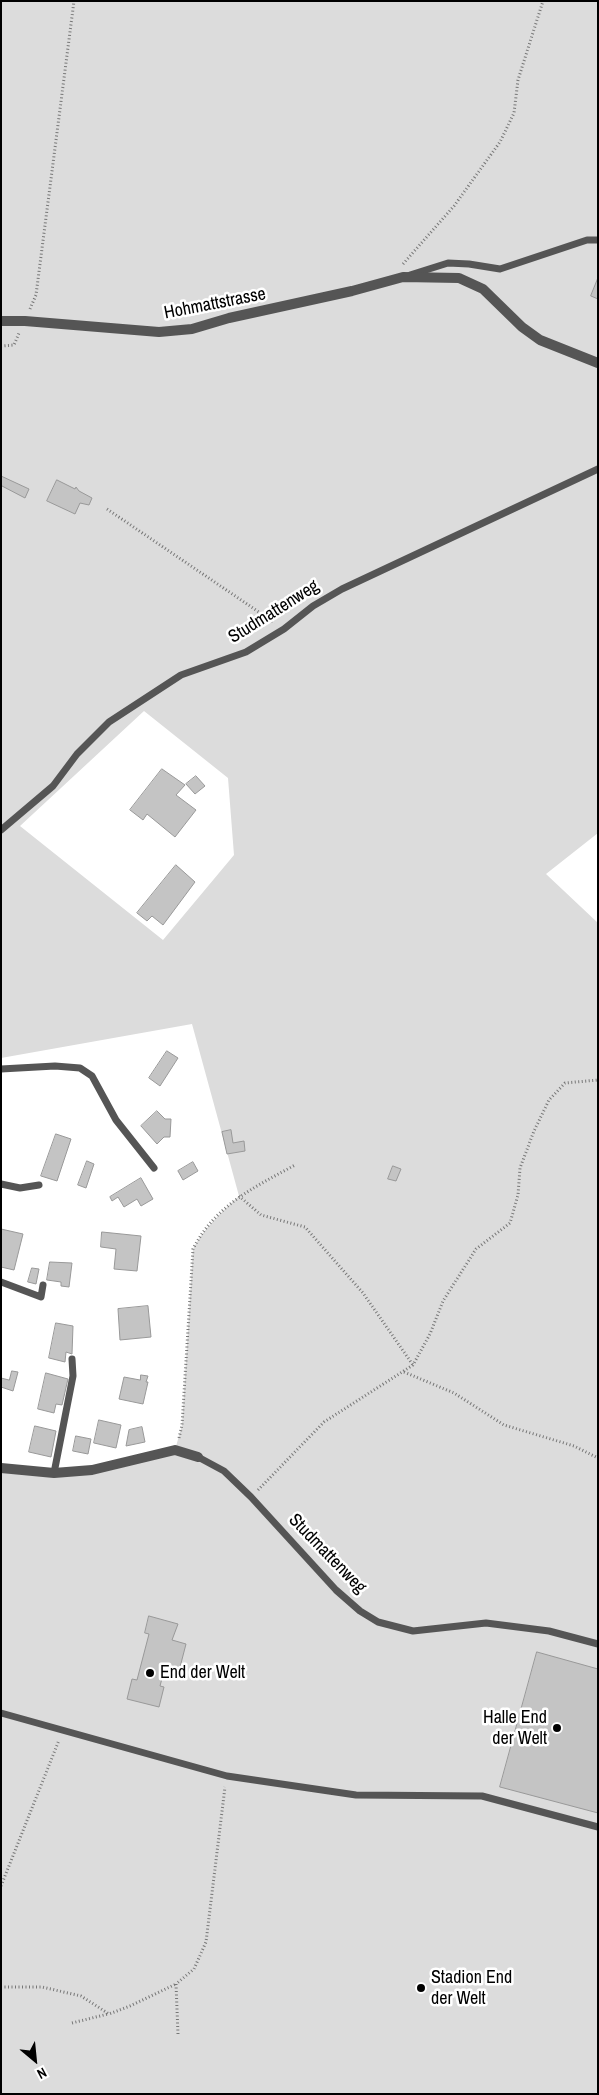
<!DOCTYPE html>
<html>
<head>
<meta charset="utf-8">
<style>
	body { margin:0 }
	#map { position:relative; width:599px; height:2095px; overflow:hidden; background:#fff; font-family:"Archivo Narrow",sans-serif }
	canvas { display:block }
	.frame { position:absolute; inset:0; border:2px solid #000; pointer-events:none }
	.north { position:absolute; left:10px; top:2035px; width:50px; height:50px; -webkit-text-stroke:4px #fff; paint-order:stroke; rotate:152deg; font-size:14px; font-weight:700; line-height:20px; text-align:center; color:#000 }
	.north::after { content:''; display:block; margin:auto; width:18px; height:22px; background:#000; clip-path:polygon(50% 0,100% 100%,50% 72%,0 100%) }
</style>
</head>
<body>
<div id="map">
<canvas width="599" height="2095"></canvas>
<div class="frame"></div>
<div class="north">N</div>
</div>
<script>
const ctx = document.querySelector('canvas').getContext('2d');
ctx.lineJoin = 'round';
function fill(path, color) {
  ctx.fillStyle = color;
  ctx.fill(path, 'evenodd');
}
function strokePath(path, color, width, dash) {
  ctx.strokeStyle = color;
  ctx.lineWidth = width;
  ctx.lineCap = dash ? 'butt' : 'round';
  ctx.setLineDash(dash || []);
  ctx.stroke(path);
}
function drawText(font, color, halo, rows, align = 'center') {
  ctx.font = font + ' "Archivo Narrow",sans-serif';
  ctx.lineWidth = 5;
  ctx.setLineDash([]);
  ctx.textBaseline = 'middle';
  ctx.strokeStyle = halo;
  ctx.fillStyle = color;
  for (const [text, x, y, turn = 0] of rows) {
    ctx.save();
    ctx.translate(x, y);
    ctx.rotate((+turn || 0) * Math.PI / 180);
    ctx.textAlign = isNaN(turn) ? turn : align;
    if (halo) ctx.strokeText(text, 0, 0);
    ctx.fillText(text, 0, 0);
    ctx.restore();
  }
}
const green = new Path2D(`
	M1 1H598V833L546 874 598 923V2094H1V1468L54 1473 175 1450 182 1425 193 1249C204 1228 221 1213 239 1196L192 1024 1 1058ZM144 711 228 778 234 855 163 940 20 826Z`);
const building = new Path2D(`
	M598 278V299L591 296Z
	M1 476 29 489 25 498 2 486Z
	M57 480 75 489 76 487 79 491 92 498 89 505 80 503 75 514 47 501Z
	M162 769 185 785 176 795 196 810 175 837 147 814 143 820 130 810Z
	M196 776 205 786 195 794 186 784Z
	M176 865 195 882 163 925 152 916 147 921 137 913Z
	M167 1051 178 1058 160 1086 149 1078Z
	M157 1111 165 1119H171L170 1137H164L157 1144 141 1126Z
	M231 1130 233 1143 244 1141 245 1151 227 1154 222 1132Z
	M56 1134 71 1139 57 1181 41 1176Z
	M87 1161 94 1164 86 1188 78 1185Z
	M193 1162 198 1171 183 1180 178 1171Z
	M393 1166 401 1169 396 1181 388 1179Z
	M141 1178 153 1199 141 1206 137 1199 124 1207 118 1197 112 1201 110 1197Z
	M1 1229 23 1234 14 1270 1 1267Z
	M102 1232 141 1236 137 1271 114 1269 116 1249 101 1247Z
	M50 1262 72 1263 69 1287 61 1286V1282L47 1280Z
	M32 1268 39 1269 36 1284 28 1282Z
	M148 1306 151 1337 120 1340 118 1309Z
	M56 1323 73 1326 72 1354 66 1352 65 1362 49 1358Z
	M12 1371 18 1372 13 1391 1 1387V1378L9 1380Z
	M46 1373 68 1379 62 1405 56 1404 54 1413 38 1409Z
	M141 1375 148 1376 146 1382H148L143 1404 119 1399 124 1377 140 1380Z
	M99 1420 121 1425 116 1448 94 1443Z
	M35 1426 56 1431 51 1457 29 1452Z
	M142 1427 145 1442 126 1446 129 1430Z
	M76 1436 91 1439 88 1454 73 1451Z
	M149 1616 178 1624 172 1640 186 1644 179 1671 165 1667 160 1686 164 1687 159 1707 127 1699 132 1679 137 1680 149 1634 145 1633Z
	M537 1652 598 1669V1813L500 1787Z`);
const path = new Path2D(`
	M403 264 454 206 500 142 514 113 518 80 543 1
	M30 309 36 295 74 1
	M1 346 14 345 19 333
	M107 509 275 623
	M239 1196 261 1215 305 1227 363 1293 413 1365
	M404 1372 454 1393 504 1425 574 1446 598 1458
	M179 1438 182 1425 193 1249C215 1205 255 1187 295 1165
	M258 1490 324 1422 413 1365 430 1334 443 1301 476 1249 510 1223 518 1195 520 1168 534 1131 549 1100 565 1083 598 1080
	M1 1886 59 1740
	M1 1987H42L81 1996 109 2014 130 2006 176 1984
	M72 2023 108 2014
	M178 2034 176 1984 194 1969 206 1942 225 1787`);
const lane = new Path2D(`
	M410 275 448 263 469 264 500 269 587 240H598
	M1 830 53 786 77 754 109 722 181 675 246 652 284 629 313 606 342 589 598 469
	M1 1069 55 1066 80 1068 92 1076 116 1120 154 1168
	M1 1184 20 1188 39 1185
	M1 1282 41 1297 43 1285
	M198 1457 224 1471 251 1497 336 1590 360 1611 378 1622 413 1631 486 1623 549 1631 598 1644
	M54 1473 73 1376 72 1359
	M1 1713 227 1776 356 1795 482 1796 598 1827`);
const street = new Path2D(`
	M1 321H25L159 332 192 329 229 318 352 291 403 277 459 278 483 289 522 327 540 340 598 363
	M1 1468 54 1473 92 1470 175 1450 198 1457`);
const markers = [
	[150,1673,5,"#000"],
	[557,1728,5,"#000"],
	[421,1988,5,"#000"]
];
const streetNames = [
	["Hohmattstrasse",215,304,-11],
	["Studmattenweg",274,612,-32],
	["Studmattenweg",327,1554,46]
];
const poiNames = [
	["End der Welt",160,1673],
	["Halle End",547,1718,"right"],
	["der Welt",547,1739,"right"],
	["Stadion End",431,1978],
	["der Welt",431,1999]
];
fill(green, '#dcdcdc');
fill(building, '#c4c4c4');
strokePath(building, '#999', 1);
strokePath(path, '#777', 3, [1, 2.5]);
strokePath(lane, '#555', 7);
strokePath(street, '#555', 10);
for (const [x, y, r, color] of markers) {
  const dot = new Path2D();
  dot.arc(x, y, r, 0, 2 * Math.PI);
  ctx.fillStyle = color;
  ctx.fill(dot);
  strokePath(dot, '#fff', 2);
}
drawText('18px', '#000', '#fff', streetNames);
drawText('18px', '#000', '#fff', poiNames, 'left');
</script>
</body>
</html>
